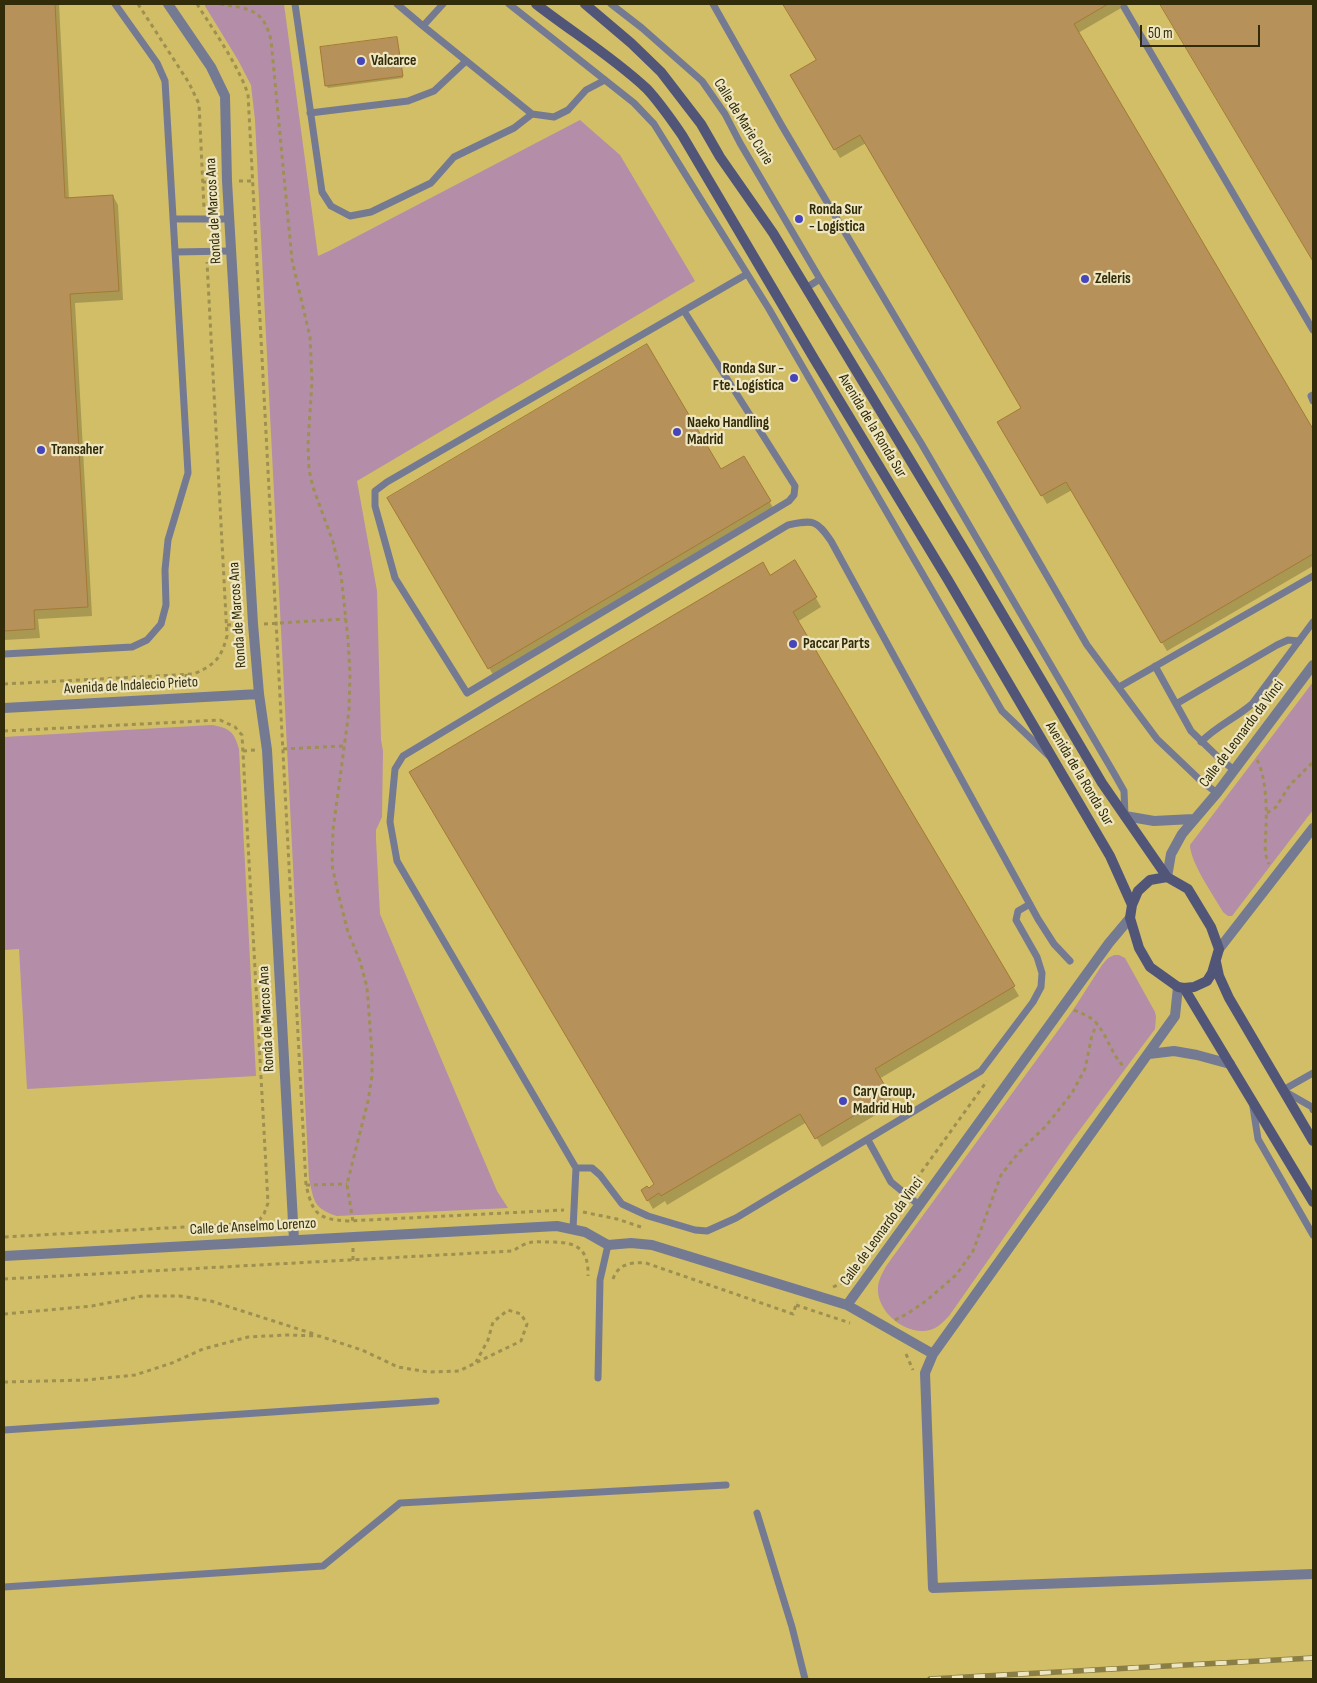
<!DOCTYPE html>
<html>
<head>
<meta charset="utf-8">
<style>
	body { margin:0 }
	#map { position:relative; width:1317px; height:1683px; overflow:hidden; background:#d7c577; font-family:"Sofia Sans Condensed",sans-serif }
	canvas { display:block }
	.frame { position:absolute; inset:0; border:5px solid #322b09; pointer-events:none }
	.scale { position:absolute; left:1140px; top:25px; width:120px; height:22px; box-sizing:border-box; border:2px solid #322b09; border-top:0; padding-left:6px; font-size:15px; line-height:18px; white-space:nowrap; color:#322b09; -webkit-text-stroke:4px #eee6c0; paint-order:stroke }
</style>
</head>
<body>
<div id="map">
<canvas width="1317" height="1683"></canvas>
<div class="frame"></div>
<div class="scale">50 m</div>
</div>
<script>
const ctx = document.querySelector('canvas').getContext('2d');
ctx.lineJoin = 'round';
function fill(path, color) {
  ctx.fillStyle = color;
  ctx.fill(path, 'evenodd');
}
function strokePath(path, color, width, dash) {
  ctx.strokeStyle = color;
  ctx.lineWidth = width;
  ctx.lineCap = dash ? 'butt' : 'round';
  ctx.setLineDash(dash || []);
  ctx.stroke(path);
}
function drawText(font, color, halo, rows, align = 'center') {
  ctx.font = font + ' "Sofia Sans Condensed",sans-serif';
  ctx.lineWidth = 4.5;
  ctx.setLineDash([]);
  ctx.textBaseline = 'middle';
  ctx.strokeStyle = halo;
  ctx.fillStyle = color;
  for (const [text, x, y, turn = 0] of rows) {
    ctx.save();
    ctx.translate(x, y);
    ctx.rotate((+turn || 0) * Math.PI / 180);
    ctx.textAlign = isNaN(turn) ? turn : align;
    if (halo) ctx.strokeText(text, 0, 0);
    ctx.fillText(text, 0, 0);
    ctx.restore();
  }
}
const built = new Path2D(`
	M4 4H1313V1679H4Z`);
const green = new Path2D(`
	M205 4H284L318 256 331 250 580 120 620 155 695 281 357 481 377 591 381 740 383 751 382 817 376 830V839L380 914 497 1191 508 1208 337 1216C314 1209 314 1201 309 1179L255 120 251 85 238 60 205 6Z
	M1313 682V810L1232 916H1228L1223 912C1214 896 1190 862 1190 845Z
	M212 725C229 728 234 731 239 749L256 1076 27 1089 19 949 4 950V737Z
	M1114 955H1119L1125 958 1155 1012 1156 1017 1155 1029 1073 1139 949 1316C943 1322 938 1328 930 1330 906 1336 876 1312 878 1287 880 1270 896 1254 905 1240L1073 1010 1102 965 1108 958Z`);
const shadow = new Path2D(`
	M4 4H59L69 199 113 196 118 205 123 300 75 303 92 616 38 619 40 638 4 640Z
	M785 4H1128L1078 33 1313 432V566L1167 651 1072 490 1047 504 999 422 1023 408 866 143 840 158 792 75 818 60Z
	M1162 4H1313V259Z
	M397 39 403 78 328 88 326 85Z
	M744 458 775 511 495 678 389 499 720 471Z
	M795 562 821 607 797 622 1019 996 879 1079 894 1104 822 1147 807 1122 667 1205 665 1201 653 1209 642 1190 648 1189 656 1184 770 577Z`);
const building = new Path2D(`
	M4 4H55L65 198 113 195 119 291 70 294 88 607 34 610 35 629 4 631Z
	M783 4H1108L1074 24 1313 429V554L1161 643 1066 482 1041 496 997 422 1021 408 860 135 834 150 790 75 816 60Z
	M1160 4H1313V261Z
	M397 37 403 76 325 86 320 47Z
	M647 344 721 469 744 456 771 501 488 669 387 498Z
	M795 560 817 597 793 612 1015 986 875 1069 890 1094 815 1139 800 1114 661 1196 659 1193 647 1201 641 1190 647 1186 649 1188 654 1184 409 772 763 562 770 575Z`);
const path = new Path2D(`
	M138 4 189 83 199 104 204 208
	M197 4C215 33 236 61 248 94L306 1185C313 1214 317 1219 348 1221L564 1210
	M220 4C249 9 263 8 271 40L292 260 310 337 312 381 308 444 309 470 313 487 333 542 341 575 348 639 350 673 349 711 333 830 332 865 337 889 348 932 360 961 367 987 372 1053V1076L368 1101 347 1184 353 1222
	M239 181H252
	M203 182H215
	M264 624 346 619
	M227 625 243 624
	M186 674V686
	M4 684 194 674C216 664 221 658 227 636L207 262
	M4 731 220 720 235 727 242 735 268 1203 264 1214 257 1223 4 1237
	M283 749 343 746
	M243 751 255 750
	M1257 760C1266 776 1267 808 1266 826 1266 839 1263 853 1269 864
	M1267 813 1276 807 1290 785 1313 762
	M1074 1010C1083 1014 1092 1017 1098 1025 1108 1038 1112 1055 1125 1068
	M306 1185 347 1184
	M912 1185 987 1081
	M583 1212 617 1219 644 1228
	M353 1248V1260
	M4 1279 513 1251C529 1240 532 1242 551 1242 576 1242 589 1248 588 1276
	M613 1279C618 1264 631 1262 646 1263L793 1314 797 1302
	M833 1287 842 1283 900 1203
	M796 1305 850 1323
	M4 1314 92 1306 143 1296H180L211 1301 314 1334
	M895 1320 907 1314 926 1301 956 1275 973 1251 1001 1175 1019 1152 1046 1126 1072 1093 1085 1069 1092 1035 1097 1024
	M906 1354 913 1370
	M4 1382 86 1380 135 1375 172 1363 203 1349 248 1337 286 1335 319 1336 362 1350 398 1367 428 1372 459 1371 521 1341 527 1324 521 1314 508 1310 493 1322 488 1340 476 1362`);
const lane = new Path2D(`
	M295 4 322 192 331 206 350 216 371 212 431 183 454 157 514 128 532 114
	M397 4 423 26
	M443 4 423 26 532 114 554 117 568 110 586 90 605 80
	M509 4 634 103 654 124 769 309 1002 711 1048 755
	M611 4 642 28 702 81 725 114 740 143 820 279 921 443 1115 775 1124 791 1125 815
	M713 4 782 126 988 474 1087 645 1157 739 1200 780 1217 793
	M1124 7 1313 330
	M310 113 408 101 434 91 466 61
	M173 219H229
	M175 252 231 251
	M806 288 820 279
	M684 311 795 486 794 495 789 501 467 693 395 578 375 506V491L387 482 747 274
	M1313 395 1311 396 1313 401
	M4 654 132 647 147 640 161 624 166 605 165 570 168 540 188 473 165 81 157 63 115 4
	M1155 666 1191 731 1218 757 1234 770
	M1119 687 1313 576
	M1176 704 1277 645 1288 640 1299 641
	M1201 742C1216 726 1236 718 1252 704L1313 622
	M1283 1090 1313 1073
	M1284 1091 1312 1107 1313 1110
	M1253 1107 1258 1139 1313 1235
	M868 1140 891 1182 919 1205
	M576 1168H592L600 1175 622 1204 648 1216 695 1230 707 1231 736 1218 981 1071 1033 1002 1041 987 1042 973 1037 957 1016 920 1018 911 1030 904
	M573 1229 576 1168 397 861 390 822 395 769 403 756 788 525C813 520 816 519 831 541L1038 919 1054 944 1070 961
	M598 1378 600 1280 608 1245
	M4 1430 436 1401
	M757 1513 792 1627 805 1679
	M4 1587 323 1566 400 1503 726 1485`);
const street = new Path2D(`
	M168 4 211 67 225 96 227 181 253 624 259 694 267 750 294 1240
	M4 708 259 694
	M1125 816 1154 821 1193 819
	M1167 877 1171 854 1182 834 1217 793 1313 665
	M1219 949 1313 828
	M1178 987 1175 1016 933 1354 925 1373 933 1588 1313 1574
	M1149 1054 1174 1051 1197 1055 1230 1064
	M4 1256 557 1226 585 1232 608 1245 631 1243 652 1245 847 1305
	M933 1354 847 1305 1109 943 1130 918`);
const secondary = new Path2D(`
	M536 4C572 32 613 57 647 89 660 103 671 119 682 135L816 362 948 580 1110 856 1132 905
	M585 4 631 43 661 72 701 124 720 157 773 233 974 566 1102 783 1167 877 1188 889 1211 927 1219 949 1212 973 1207 981 1194 987 1184 988 1178 987 1150 967 1139 948 1130 918 1132 905 1138 891 1150 880 1167 877
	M1216 962 1219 976 1229 998 1313 1141
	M1184 988 1313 1202`);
const rail = new Path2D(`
	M930 1679 1313 1658`);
const markers = [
	[361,61,5,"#4645bb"],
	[799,219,5,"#4645bb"],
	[1085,279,5,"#4645bb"],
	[794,378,5,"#4645bb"],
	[677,432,5,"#4645bb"],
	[41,450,5,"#4645bb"],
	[793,644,5,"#4645bb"],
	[843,1101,5,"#4645bb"]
];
const poiNames = [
	["Valcarce",371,61],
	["Ronda Sur",809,210],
	["- Logística",809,227],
	["Zeleris",1095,279],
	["Ronda Sur -",784,369,"right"],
	["Fte. Logística",784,386,"right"],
	["Naeko Handling",687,423],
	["Madrid",687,440],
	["Transaher",51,450],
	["Paccar Parts",803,644],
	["Cary Group,",853,1092],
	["Madrid Hub",853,1109]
];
const streetNames = [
	["Calle de Marie Curie",743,122,58],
	["Ronda de Marcos Ana",214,211,-93],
	["Avenida de la Ronda Sur",872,426,59],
	["Ronda de Marcos Ana",238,615,-94],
	["Avenida de Indalecio Prieto",131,686,-3],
	["Calle de Leonardo da Vinci",1242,734,-53],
	["Avenida de la Ronda Sur",1079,774,59],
	["Ronda de Marcos Ana",267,1019,-93],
	["Calle de Anselmo Lorenzo",253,1227,-3],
	["Calle de Leonardo da Vinci",882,1232,-54]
];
fill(built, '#d2be66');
fill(green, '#b48da9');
fill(shadow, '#0003');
fill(building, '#b6925a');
strokePath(building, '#a47a34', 1);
strokePath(path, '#9e9051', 3, [4, 4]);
strokePath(lane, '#757a93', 7);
strokePath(street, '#757a93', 10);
strokePath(secondary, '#515679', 10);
strokePath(rail, '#8a7e44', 5.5);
strokePath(rail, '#eee6c0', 4, [11]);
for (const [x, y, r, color] of markers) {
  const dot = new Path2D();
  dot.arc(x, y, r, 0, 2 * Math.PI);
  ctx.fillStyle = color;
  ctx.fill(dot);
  strokePath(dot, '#eee6c0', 2);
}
drawText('bold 15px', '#322b09', '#eee6c0', poiNames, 'left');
drawText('15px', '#322b09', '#eee6c0', streetNames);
</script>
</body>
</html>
